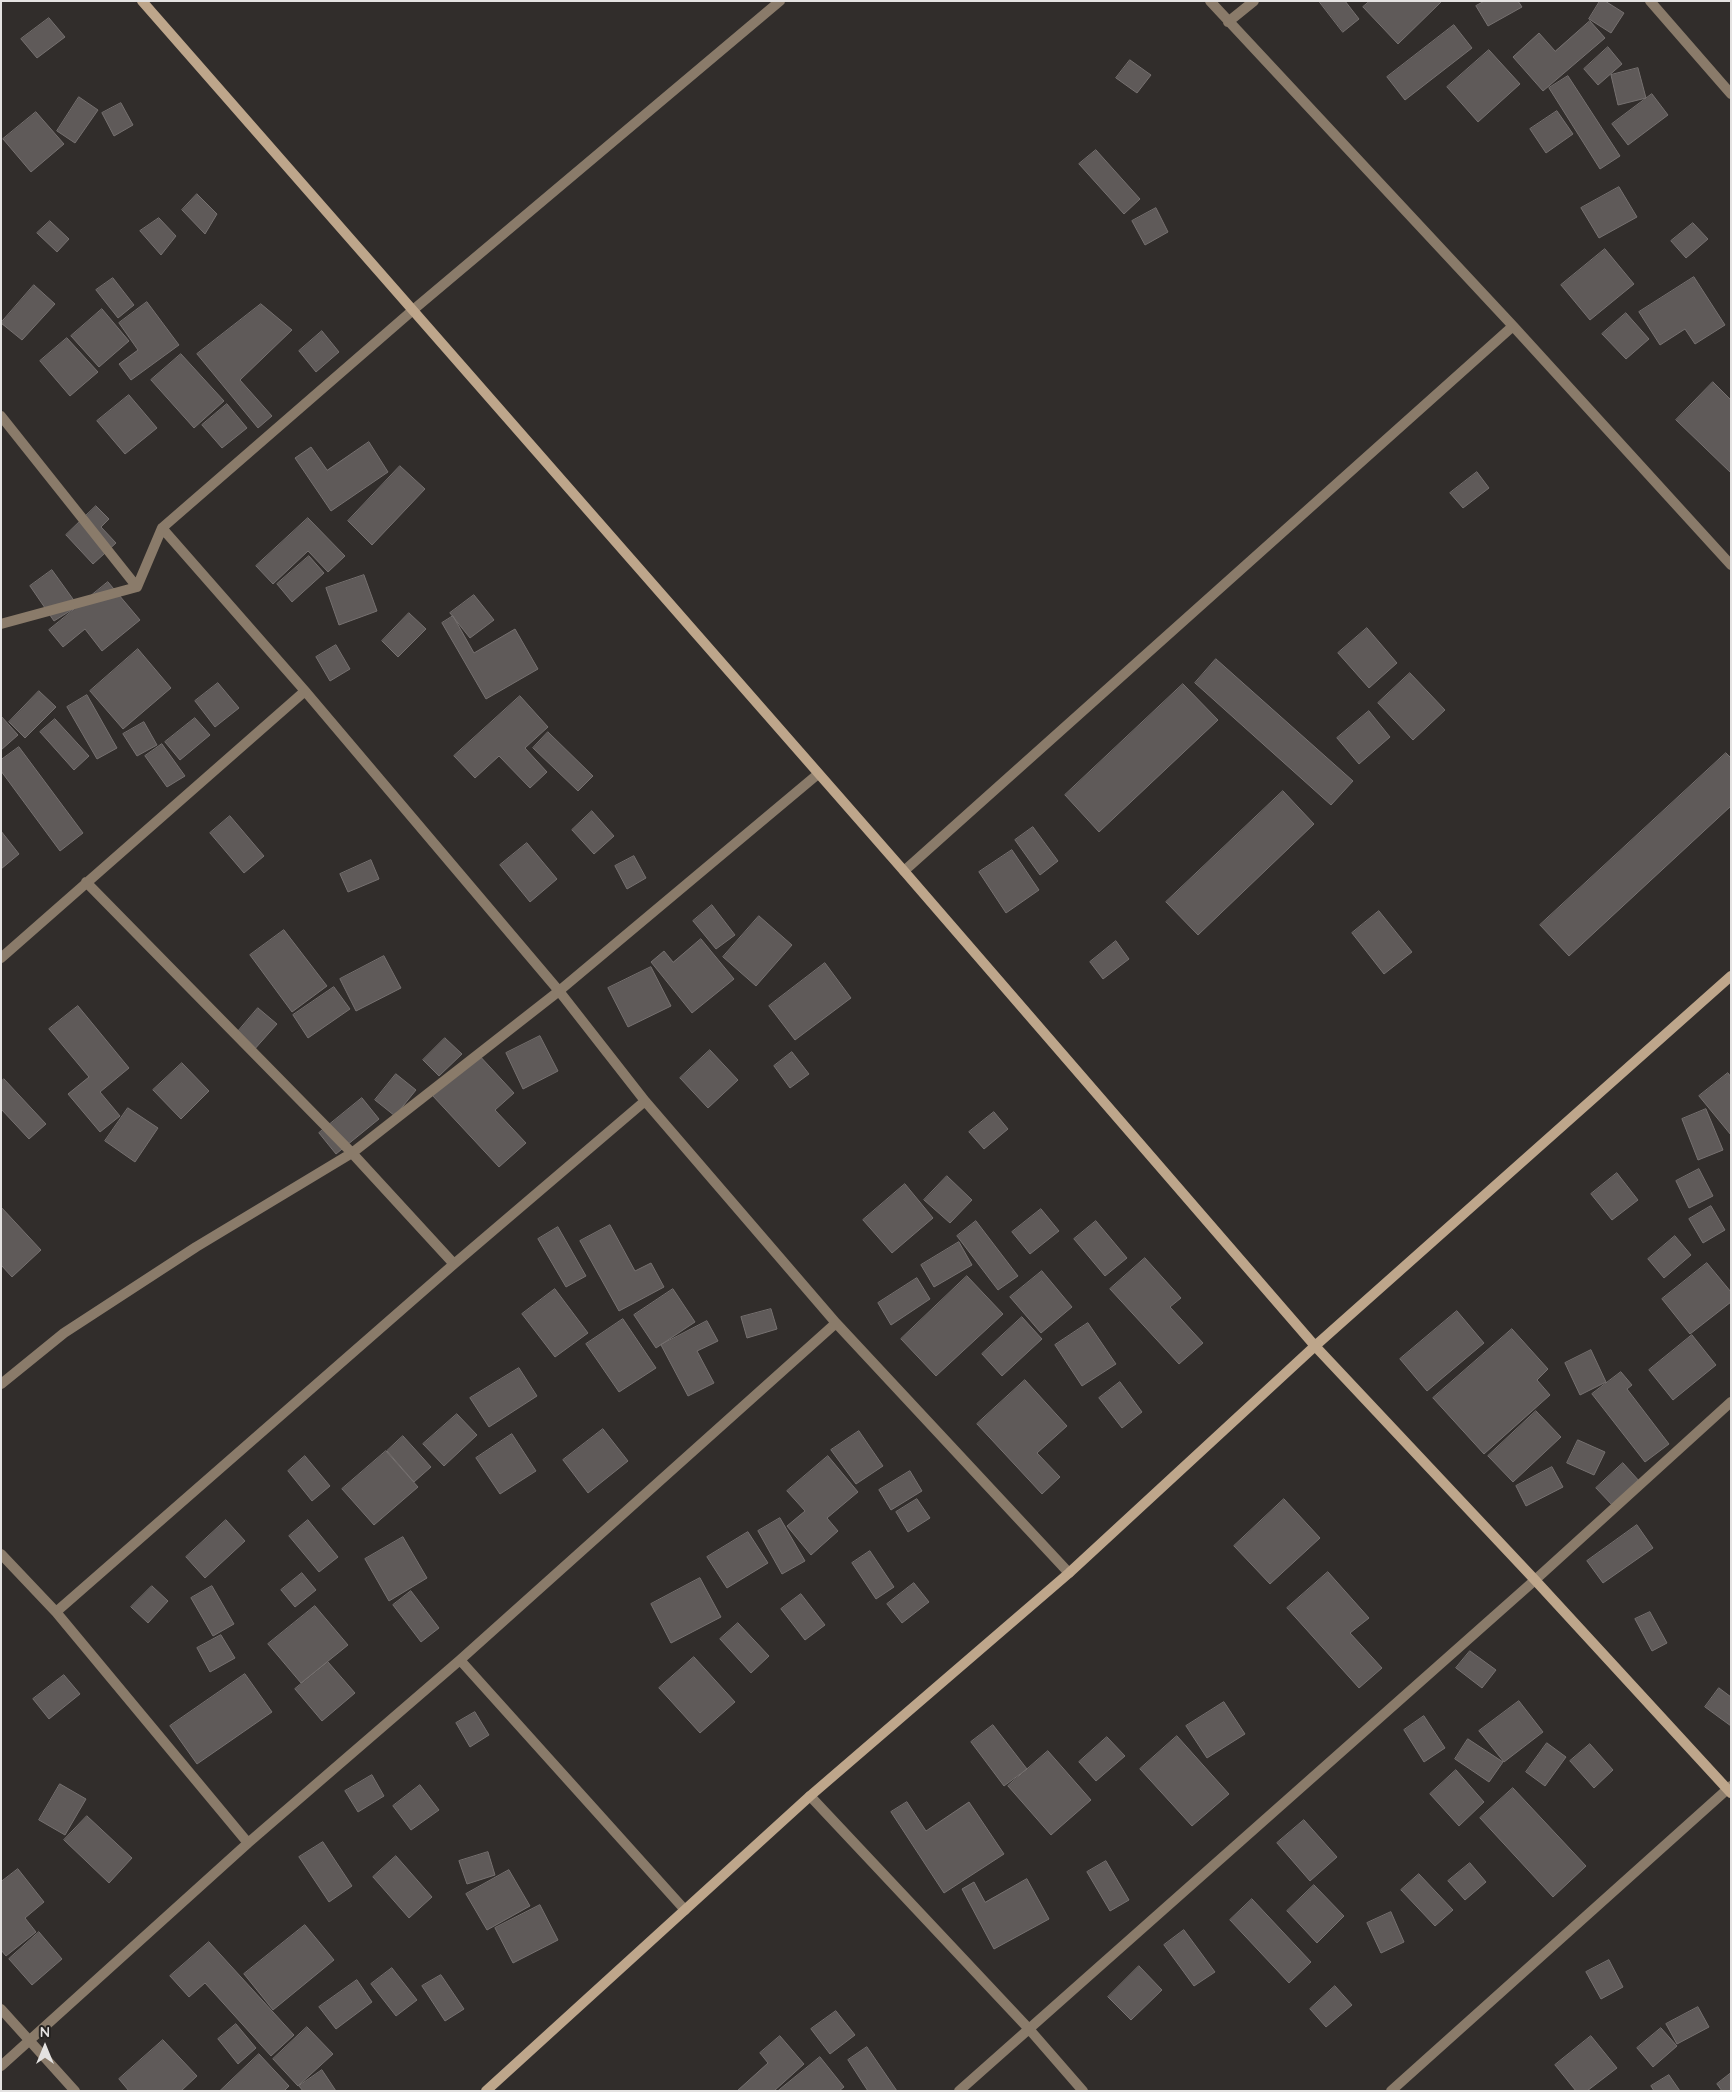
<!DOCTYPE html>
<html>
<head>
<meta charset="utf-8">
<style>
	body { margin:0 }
	#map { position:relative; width:1732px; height:2092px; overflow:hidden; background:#312d2b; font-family:Quicksand,sans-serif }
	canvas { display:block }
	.frame { position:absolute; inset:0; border:2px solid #e4e2e1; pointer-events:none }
	.north { position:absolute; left:20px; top:2022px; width:50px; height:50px; -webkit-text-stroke:4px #272422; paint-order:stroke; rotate:0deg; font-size:14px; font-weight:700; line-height:20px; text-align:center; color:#e4e2e1 }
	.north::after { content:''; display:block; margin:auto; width:18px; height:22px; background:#e4e2e1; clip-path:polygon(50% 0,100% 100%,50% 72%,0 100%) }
</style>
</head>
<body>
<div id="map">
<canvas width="1732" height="2092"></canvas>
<div class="frame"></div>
<div class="north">N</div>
</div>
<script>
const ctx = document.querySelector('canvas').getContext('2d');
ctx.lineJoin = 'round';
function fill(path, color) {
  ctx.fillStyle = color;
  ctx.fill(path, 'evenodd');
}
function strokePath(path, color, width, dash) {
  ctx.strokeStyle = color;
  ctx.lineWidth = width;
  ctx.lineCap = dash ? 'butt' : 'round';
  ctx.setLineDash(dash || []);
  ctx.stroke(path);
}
const building = new Path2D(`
	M1319 1H1345L1359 19 1343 32Z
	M1370 1H1440L1441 2 1398 44 1363 7Z
	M1485 1H1518L1522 7 1488 26 1476 6Z
	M1600 1H1605L1624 13 1611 33 1589 19Z
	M49 18 65 37 37 58 21 39Z
	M1590 21 1605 38 1543 91 1513 57 1539 33 1555 51Z
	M1454 25 1472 48 1405 100 1387 77Z
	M1608 47 1622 64 1598 85 1584 69Z
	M1489 50 1520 84 1478 122 1447 87Z
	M1130 60 1151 75 1137 93 1116 78Z
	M1638 68 1646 98 1618 105 1611 75Z
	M1568 76 1620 156 1600 169 1549 88Z
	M1652 94 1668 115 1628 145 1612 124Z
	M79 97 98 110 75 143 57 131Z
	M121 103 133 125 114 136 102 113Z
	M1557 111 1573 134 1546 153 1530 129Z
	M36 112 64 144 31 172 3 139Z
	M1096 150 1140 199 1124 214 1079 164Z
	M1619 187 1637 217 1599 238 1581 208Z
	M197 194 217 214 205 234 182 210Z
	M1156 208 1168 232 1145 245 1132 221Z
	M159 218 176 236 161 255 140 231Z
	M50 221 69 239 57 252 37 233Z
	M1693 223 1708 239 1686 258 1671 241Z
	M1605 249 1634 284 1590 320 1561 285Z
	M1694 277 1725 325 1695 344 1685 329 1660 345 1639 312Z
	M113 278 134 305 118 318 96 290Z
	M34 285 55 304 22 340 1 323Z
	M147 302 179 345 131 380 119 364 138 350 119 323Z
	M261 304 292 330 240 380 272 416 258 428 197 354Z
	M102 309 129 341 99 367 71 336Z
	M1626 313 1649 339 1626 359 1602 334Z
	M322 331 339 352 316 372 299 351Z
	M67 338 98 372 70 396 40 361Z
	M181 354 224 401 194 428 151 380Z
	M1713 382 1731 400V473L1676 420Z
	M129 395 157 428 125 454 97 421Z
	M227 404 247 428 222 448 202 425Z
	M369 442 388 472 331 511 295 458 311 447 327 470Z
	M400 466 425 489 372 545 348 521Z
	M1477 472 1489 488 1463 508 1450 493Z
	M96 506 109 519 101 527 116 543 93 564 66 535Z
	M308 518 345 556 328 572 308 551 273 584 256 566Z
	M309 556 324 573 292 602 277 584Z
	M52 570 78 606 54 621 30 586Z
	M364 575 377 611 339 625 326 588Z
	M108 582 140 620 102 651 85 629 63 647 49 630Z
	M474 595 494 620 470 638 450 613Z
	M409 613 426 629 398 657 382 641Z
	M453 616 474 653 515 629 538 669 486 699 442 623Z
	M1367 628 1397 663 1369 688 1338 653Z
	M336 645 350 669 330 681 316 657Z
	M138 649 171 688 123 729 90 691Z
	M1216 659 1353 781 1331 805 1195 683Z
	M1410 673 1445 710 1413 740 1378 703Z
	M218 683 239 708 215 727 195 701Z
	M1183 684 1218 720 1099 832 1065 795Z
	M39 691 56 707 25 738 9 722Z
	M87 695 117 748 97 759 67 707Z
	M520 696 548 727 525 748 547 772 530 788 499 756 475 778 454 756Z
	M1369 711 1390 737 1359 764 1337 738Z
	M1 716 18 735 1 750Z
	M195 718 210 735 180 760 165 742Z
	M55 719 89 756 74 770 40 732Z
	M144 722 157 745 137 756 123 734Z
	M548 732 593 776 578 791 533 748Z
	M162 744 185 776 167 787 145 756Z
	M19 747 83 833 60 851 1 771V760Z
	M1726 753 1731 758V806L1569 956 1540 925Z
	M1283 791 1314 824 1198 935 1166 902Z
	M592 811 614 836 594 854 572 830Z
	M230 816 264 856 244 873 210 833Z
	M1033 827 1058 861 1040 875 1015 840Z
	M1 831 19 854 1 869Z
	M527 843 557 879 530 902 500 865Z
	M1012 850 1039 890 1006 913 979 872Z
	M634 856 646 878 627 889 615 866Z
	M371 860 379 879 348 892 340 874Z
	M712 905 735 935 716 949 693 921Z
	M1379 911 1412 952 1384 974 1352 933Z
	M759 916 792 945 756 986 723 957Z
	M284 930 327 986 292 1012 250 955Z
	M701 939 734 979 692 1013 651 962 664 951 673 962Z
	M1116 941 1129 959 1103 979 1090 962Z
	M384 956 401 988 356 1011 340 979Z
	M825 963 851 998 795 1040 769 1006Z
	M651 967 671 1006 628 1027 608 988Z
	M334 987 350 1009 308 1038 293 1015Z
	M78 1006 129 1068 100 1092 120 1116 100 1132 68 1094 89 1077 49 1029Z
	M258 1008 277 1024 253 1051 235 1035Z
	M540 1036 558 1071 523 1089 506 1053Z
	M445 1038 462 1054 439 1076 423 1060Z
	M710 1050 738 1080 708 1108 680 1078Z
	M792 1052 809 1074 790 1088 774 1066Z
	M477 1053 514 1093 495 1110 526 1143 499 1167 432 1095Z
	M182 1063 209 1091 181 1119 153 1090Z
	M1728 1073 1731 1077V1135L1699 1096Z
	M396 1074 416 1090 395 1116 375 1100Z
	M4 1079 46 1124 29 1139 1 1109V1082Z
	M362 1098 379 1119 336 1154 319 1133Z
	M128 1108 158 1128 135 1162 105 1141Z
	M1706 1109 1723 1150 1698 1160 1682 1119Z
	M994 1112 1008 1129 984 1149 969 1132Z
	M1699 1169 1713 1196 1689 1208 1676 1181Z
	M1617 1173 1638 1200 1612 1220 1591 1194Z
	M947 1176 972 1200 950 1223 924 1200Z
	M905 1184 933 1218 892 1253 863 1220Z
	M1711 1206 1725 1230 1703 1243 1689 1219Z
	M1 1207 41 1250 12 1277 1 1265Z
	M1041 1209 1059 1231 1030 1254 1012 1232Z
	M976 1221 1018 1276 998 1290 957 1236Z
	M1096 1221 1127 1258 1105 1276 1074 1239Z
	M610 1225 635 1271 651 1263 664 1287 619 1311 580 1241Z
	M558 1227 586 1276 566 1287 538 1239Z
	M1675 1236 1691 1255 1664 1278 1648 1259Z
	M959 1242 972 1265 934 1287 921 1265Z
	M1145 1258 1181 1298 1170 1307 1203 1343 1179 1364 1110 1289Z
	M1707 1263 1731 1292V1302L1690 1334 1662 1299Z
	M1042 1271 1072 1307 1041 1333 1010 1297Z
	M967 1276 1003 1314 936 1376 901 1339Z
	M917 1278 930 1299 891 1325 878 1303Z
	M555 1289 588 1333 555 1357 522 1314Z
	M673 1289 695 1322 656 1348 634 1315Z
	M771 1309 777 1329 747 1338 741 1317Z
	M1457 1311 1484 1343 1427 1391 1400 1359Z
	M1022 1317 1042 1339 1002 1376 982 1354Z
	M623 1319 656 1368 619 1392 586 1344Z
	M707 1321 718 1341 697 1351 714 1383 688 1396 661 1345Z
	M1088 1323 1116 1364 1082 1386 1055 1345Z
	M1512 1329 1548 1369 1537 1380 1550 1395 1484 1454 1433 1398Z
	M1692 1335 1716 1365 1673 1400 1649 1370Z
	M1591 1350 1606 1382 1580 1395 1565 1363Z
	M519 1368 537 1396 489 1427 470 1398Z
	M1621 1372 1632 1385 1627 1389 1669 1444 1645 1462 1592 1394Z
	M1025 1380 1067 1426 1037 1453 1060 1477 1042 1494 977 1424Z
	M1120 1382 1142 1412 1122 1428 1099 1398Z
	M1536 1411 1561 1437 1513 1482 1488 1456Z
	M457 1414 477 1435 444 1466 423 1444Z
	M603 1429 628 1461 588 1493 563 1460Z
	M859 1431 883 1466 856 1484 831 1450Z
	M512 1434 536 1471 500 1494 476 1458Z
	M403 1436 431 1467 414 1482 387 1451Z
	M1578 1440 1605 1452 1594 1475 1567 1463Z
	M386 1451 418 1487 374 1525 342 1489Z
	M305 1456 330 1486 312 1501 288 1471Z
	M828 1456 858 1492 827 1518 838 1531 811 1555 787 1526 805 1511 787 1491Z
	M1623 1463 1640 1482 1613 1506 1596 1488Z
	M1552 1467 1563 1487 1526 1506 1516 1486Z
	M910 1471 922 1491 891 1510 879 1490Z
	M917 1499 930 1518 908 1532 896 1512Z
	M1284 1499 1320 1538 1270 1584 1234 1546Z
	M780 1518 805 1561 782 1574 758 1531Z
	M226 1520 245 1541 205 1578 186 1557Z
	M308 1520 338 1557 319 1572 289 1536Z
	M1637 1525 1653 1548 1603 1583 1587 1561Z
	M748 1532 768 1563 727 1588 707 1557Z
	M403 1537 427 1578 389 1601 365 1559Z
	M870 1551 894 1587 876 1599 852 1563Z
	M1328 1572 1369 1618 1350 1633 1382 1668 1359 1688 1287 1608Z
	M302 1573 316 1590 295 1607 281 1590Z
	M700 1578 721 1617 671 1643 651 1604Z
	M914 1583 929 1602 902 1623 887 1604Z
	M152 1586 168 1601 148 1623 131 1607Z
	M212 1586 234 1624 213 1636 191 1598Z
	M411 1591 439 1628 421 1642 393 1605Z
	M801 1594 825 1625 805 1640 781 1609Z
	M315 1606 348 1645 301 1683 268 1644Z
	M1650 1612 1667 1643 1652 1651 1635 1619Z
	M738 1623 769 1656 751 1673 720 1639Z
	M221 1635 235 1658 210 1672 197 1648Z
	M1470 1651 1496 1670 1482 1688 1456 1668Z
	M694 1657 735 1702 700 1733 659 1688Z
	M328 1662 355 1693 322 1721 295 1689Z
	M245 1674 272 1712 197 1764 170 1726Z
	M64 1675 80 1694 49 1719 33 1699Z
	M1719 1688 1731 1697V1726L1705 1707Z
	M1519 1701 1543 1732 1504 1762 1479 1731Z
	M1224 1702 1245 1734 1207 1758 1186 1726Z
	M475 1712 489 1735 470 1747 456 1723Z
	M1424 1716 1445 1748 1424 1762 1404 1730Z
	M993 1725 1027 1769 1004 1786 971 1742Z
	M1177 1736 1229 1794 1192 1826 1140 1769Z
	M1107 1737 1125 1756 1096 1781 1079 1762Z
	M1468 1739 1503 1762 1489 1782 1455 1759Z
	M1547 1743 1566 1757 1545 1786 1526 1772Z
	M1590 1744 1613 1770 1594 1788 1570 1761Z
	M1048 1751 1091 1800 1051 1835 1008 1786Z
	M1456 1770 1484 1802 1459 1826 1430 1794Z
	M372 1775 384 1796 358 1812 345 1791Z
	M60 1784 86 1799 65 1835 39 1820Z
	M420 1785 439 1810 411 1830 393 1806Z
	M1513 1788 1586 1866 1553 1897 1480 1818Z
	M907 1802 926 1831 969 1802 1004 1854 944 1893 891 1812Z
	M87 1816 132 1858 109 1883 64 1840Z
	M1304 1820 1337 1857 1310 1881 1277 1843Z
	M323 1842 352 1886 329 1902 299 1857Z
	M488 1852 495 1875 467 1884 459 1861Z
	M396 1856 432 1897 409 1918 373 1877Z
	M1106 1861 1129 1900 1110 1911 1087 1872Z
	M1470 1863 1486 1882 1465 1900 1448 1881Z
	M18 1869 44 1902 25 1918 36 1932 6 1956 1 1950V1882Z
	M509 1870 530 1906 487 1930 466 1894Z
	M1419 1874 1453 1910 1435 1926 1401 1890Z
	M1027 1879 1049 1919 994 1949 962 1889 974 1882 985 1902Z
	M1314 1885 1344 1916 1317 1943 1287 1911Z
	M1252 1899 1311 1962 1289 1983 1230 1920Z
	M540 1905 558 1940 513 1963 495 1928Z
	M1391 1912 1404 1942 1381 1953 1367 1923Z
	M305 1925 334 1960 273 2010 244 1974Z
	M1184 1930 1215 1972 1194 1986 1164 1945Z
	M39 1932 62 1959 32 1985 9 1959Z
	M209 1942 294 2035 271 2056 205 1983 189 1997 170 1976Z
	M1609 1960 1623 1987 1601 1999 1586 1972Z
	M1139 1966 1162 1990 1131 2020 1108 1997Z
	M392 1968 417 2000 396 2016 371 1984Z
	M441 1975 464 2009 445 2021 422 1986Z
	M357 1980 372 2002 336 2029 319 2007Z
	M1335 1986 1352 2005 1326 2027 1310 2009Z
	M1698 2007 1709 2027 1677 2044 1666 2024Z
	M836 2011 855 2035 830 2054 811 2029Z
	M236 2024 256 2048 238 2064 218 2039Z
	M307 2027 333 2054 298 2086 273 2059Z
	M1661 2028 1677 2046 1653 2067 1637 2048Z
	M780 2036 804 2064 774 2091H737L768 2063 760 2053Z
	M1591 2036 1617 2068 1587 2091H1576L1555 2065Z
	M163 2040 197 2076 181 2091H129L119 2079Z
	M867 2047 897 2091H868L848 2060Z
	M259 2054 289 2086 284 2091H220Z
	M820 2057 844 2087 839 2091H778Z
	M322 2070 336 2091H303L299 2086Z
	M1731 2073V2091H1722L1717 2084Z
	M1669 2075 1680 2091H1654L1651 2086Z`);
const street = new Path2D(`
	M1210 1 1513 326 1731 565
	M1650 1 1731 94
	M1228 22 1254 1
	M1 416 137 587 162 528 305 691 559 991 645 1101 836 1323 1069 1573
	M162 528 413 310 780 1
	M1 624 137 587
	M904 871 1513 326
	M86 882 352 1153 454 1264
	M1 958 305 691
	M1 1384 64 1333 196 1247 352 1153 559 991 818 774
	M1 1554 56 1612 248 1843
	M56 1612 454 1264 645 1101
	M460 1660 685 1910
	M810 1796 1029 2029 1083 2091
	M1 2009 75 2091
	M1 2066 248 1843 460 1660 836 1323
	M959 2091 1535 1580 1731 1402
	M1391 2091 1731 1786`);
const secondary = new Path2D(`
	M142 1 904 871 1315 1346 1535 1580 1731 1793
	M486 2091 810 1796 1069 1573 1315 1346 1731 976`);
fill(building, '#5f5a59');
strokePath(building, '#767170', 1);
strokePath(street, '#8a7b6a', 10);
strokePath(secondary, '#bea68b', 10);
</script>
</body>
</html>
